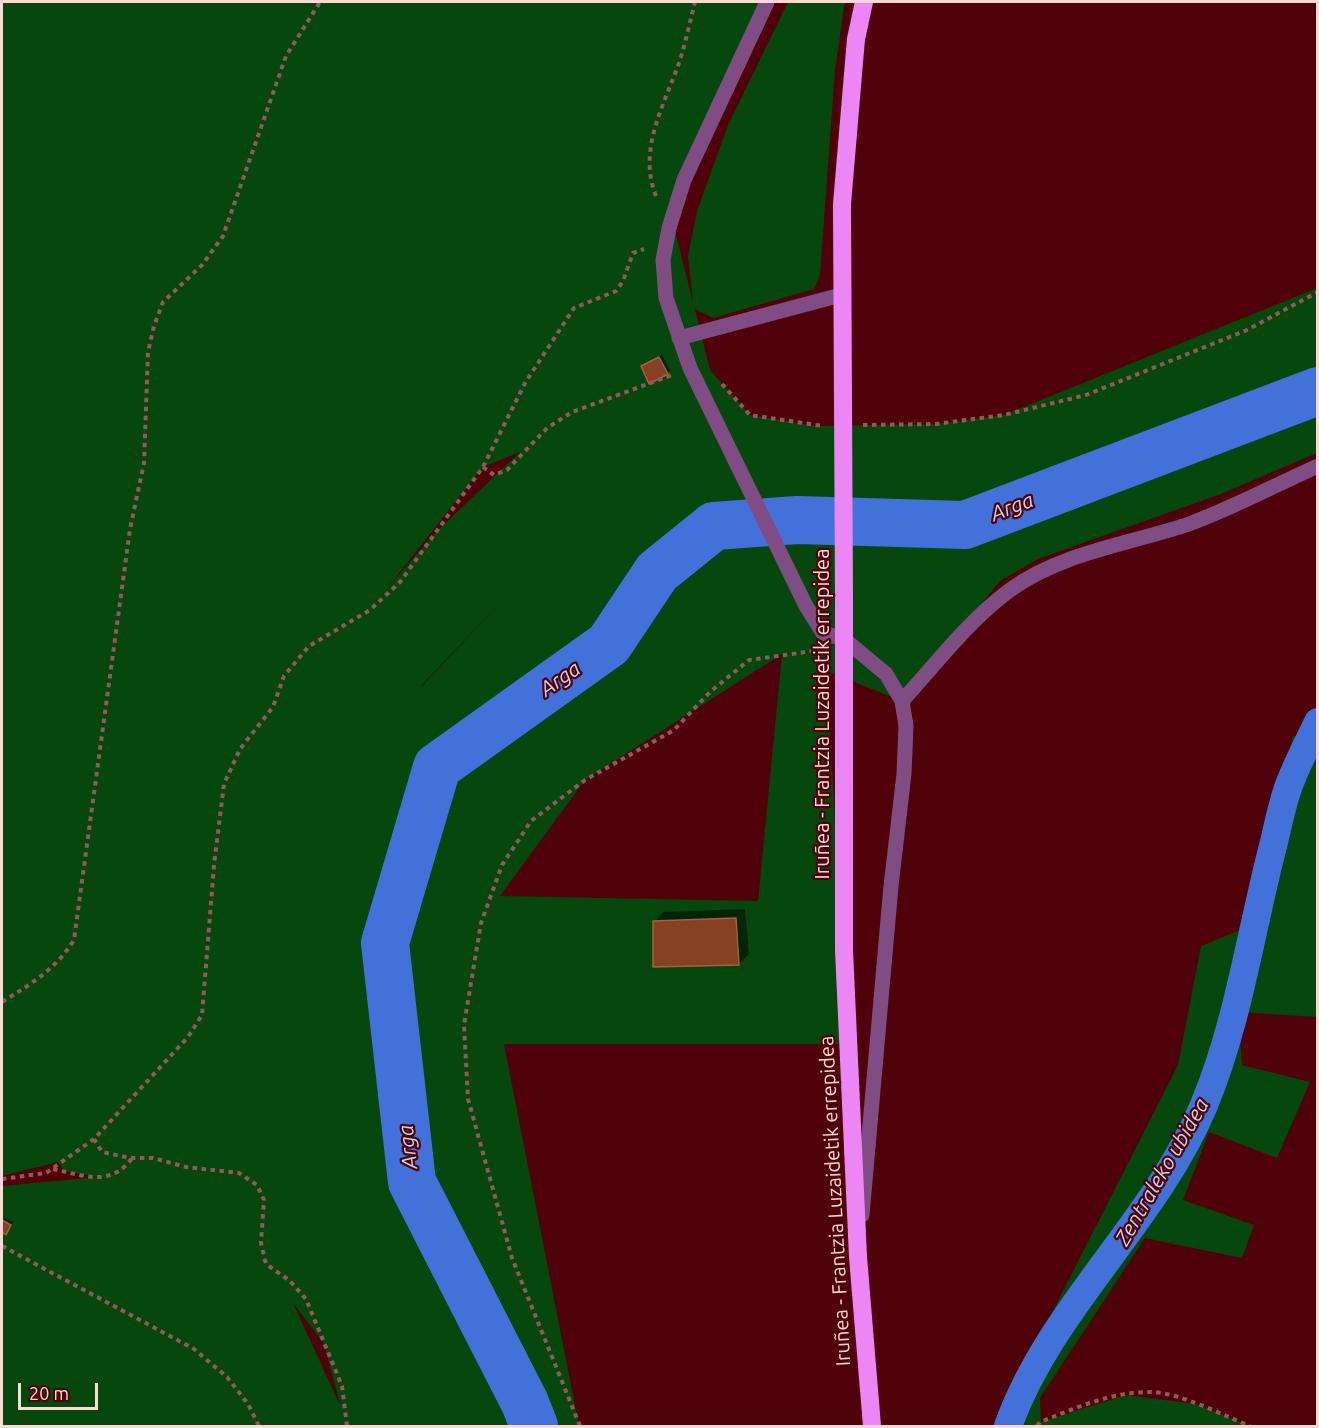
<!DOCTYPE html>
<html>
<head>
<meta charset="utf-8">
<style>
	body { margin:0 }
	#map { position:relative; width:1319px; height:1428px; overflow:hidden; background:#4f0209; font-family:Ubuntu,sans-serif }
	canvas { display:block }
	.frame { position:absolute; inset:0; border:3px solid #fed8d4; pointer-events:none }
	.scale { position:absolute; left:18px; top:1383px; width:80px; height:27px; box-sizing:border-box; border:3px solid #fed8d4; border-top:0; padding-left:8px; font-size:18px; line-height:21px; white-space:nowrap; color:#fed8d4; -webkit-text-stroke:4px #4f0209; paint-order:stroke }
</style>
</head>
<body>
<div id="map">
<canvas width="1319" height="1428"></canvas>
<div class="frame"></div>
<div class="scale">20 m</div>
</div>
<script>
const ctx = document.querySelector('canvas').getContext('2d');
ctx.lineJoin = 'round';
function fill(path, color) {
  ctx.fillStyle = color;
  ctx.fill(path, 'evenodd');
}
function strokePath(path, color, width, dash) {
  ctx.strokeStyle = color;
  ctx.lineWidth = width;
  ctx.lineCap = dash ? 'butt' : 'round';
  ctx.setLineDash(dash || []);
  ctx.stroke(path);
}
function drawText(font, color, halo, rows, align = 'center') {
  ctx.font = font + ' Ubuntu,sans-serif';
  ctx.lineWidth = 4.5;
  ctx.setLineDash([]);
  ctx.textBaseline = 'middle';
  ctx.strokeStyle = halo;
  ctx.fillStyle = color;
  for (const [text, x, y, turn = 0] of rows) {
    ctx.save();
    ctx.translate(x, y);
    ctx.rotate((+turn || 0) * Math.PI / 180);
    ctx.textAlign = isNaN(turn) ? turn : align;
    if (halo) ctx.strokeText(text, 0, 0);
    ctx.fillText(text, 0, 0);
    ctx.restore();
  }
}
const green = new Path2D(`
	M2 2H769L672 219 693 302 688 256 697 211 728 125 788 2H845L835 70 820 275 814 289 713 318 695 309 710 370 750 415 816 426 936 424 1004 415 1317 288V453L1221 494 1038 559 1000 581 902 701 826 671 849 1044H504L579 1426H2V1186L98 1177 64 1171 58 1162 2 1176ZM520 452 435 533 385 591 483 467ZM504 599 421 687V686ZM782 654 758 901 500 896 585 780ZM293 1303 324 1344 340 1403H339Z
	M1293 736 1317 741V1017L1238 1012 1242 1065 1310 1082 1277 1158 1209 1132 1183 1200 1254 1225 1242 1258 1145 1238 1040 1398 1041 1422 1126 1395 1196 1404 1250 1426H1006L1003 1409 1178 1065 1201 946 1245 928Z`);
const shadow = new Path2D(`
	M662 355 670 370 667 373 642 366Z
	M745 909 749 954 739 964 654 922 664 912Z
	M5 1218 13 1222 6 1233 2 1231V1222Z`);
const canal = new Path2D(`
	M1008 1426C1051 1307 1155 1222 1204 1105 1239 1021 1251 929 1274 842 1279 821 1283 799 1291 780 1299 760 1309 741 1318 722`);
const river = new Path2D(`
	M534 1426 525 1403 412 1182 385 943 437 767 609 644 657 572 714 526 797 520 965 525 1318 391`);
const building = new Path2D(`
	M659 357 668 374 649 384 641 366Z
	M736 918 739 965 653 967V921Z
	M2 1220 11 1225 6 1235 2 1232Z`);
const path = new Path2D(`
	M656 196C637 149 665 104 680 60 686 41 690 21 695 2
	M722 384 750 415 823 426
	M863 425 936 424 1004 415 1086 395 1247 330 1318 292
	M483 467 494 475 507 470 547 428 572 412 672 375
	M2 1002C31 984 55 970 74 940L130 529 144 463 148 352 154 326 163 302 202 265 223 236 286 56 320 2
	M53 1169C82 1175 111 1188 132 1158
	M2 1179 46 1173 94 1139
	M2 1246 194 1349 227 1377 248 1404 259 1426
	M347 1426 342 1386 306 1299 290 1281 266 1264 261 1243 264 1200 257 1185 239 1173 186 1167 153 1158H130L102 1152 94 1139 188 1037 202 1015 214 865 224 784 240 749 273 707 284 676 309 646 370 610 400 582 483 467 525 383 574 308 616 291 623 281 633 253 644 249
	M580 1426 512 1258 468 1099 464 1025 481 923 502 865 531 821 585 780 674 730 710 692 749 660 813 651
	M1037 1426 1040 1422C1076 1408 1113 1391 1153 1392 1183 1394 1222 1415 1250 1426`);
const lane = new Path2D(`
	M767 2 684 180 669 228 663 260 666 298 690 368 806 606 823 633 844 639 886 674 902 701 906 726 904 774 891 886 862 1215
	M679 338 841 295
	M902 701C936 664 968 621 1010 590 1060 553 1130 544 1189 524 1233 508 1275 485 1318 466`);
const highway = new Path2D(`
	M843 403 842 204 856 39 864 2
	M844 596V950L858 1257 872 1426`);
const highwayBridge = new Path2D(`
	M843 403 844 596`);
const streetNames = [
	["Iruñea - Frantzia Luzaidetik errepidea",822,714,-90],
	["Iruñea - Frantzia Luzaidetik errepidea",835,1201,-93]
];
const waterNames = [
	["Arga",1012,507,-21],
	["Arga",560,679,-35],
	["Arga",408,1147,-96],
	["Zentraleko ubidea",1162,1172,-60]
];
fill(green, '#05470d');
fill(shadow, '#0007');
strokePath(canal, '#4371da', 28);
strokePath(river, '#4371da', 48);
fill(building, '#854223');
strokePath(building, '#a95f3e', 1.5);
strokePath(path, '#95585a', 4, [4.5, 4.5]);
strokePath(lane, '#7f4c83', 15);
strokePath(highway, '#eb86f4', 18);
strokePath(highwayBridge, '#eb86f4', 18);
drawText('20px', '#fed8d4', '#4f0209', streetNames);
drawText('italic 21px', '#c6d4ee', '#4f0209', waterNames);
</script>
</body>
</html>
